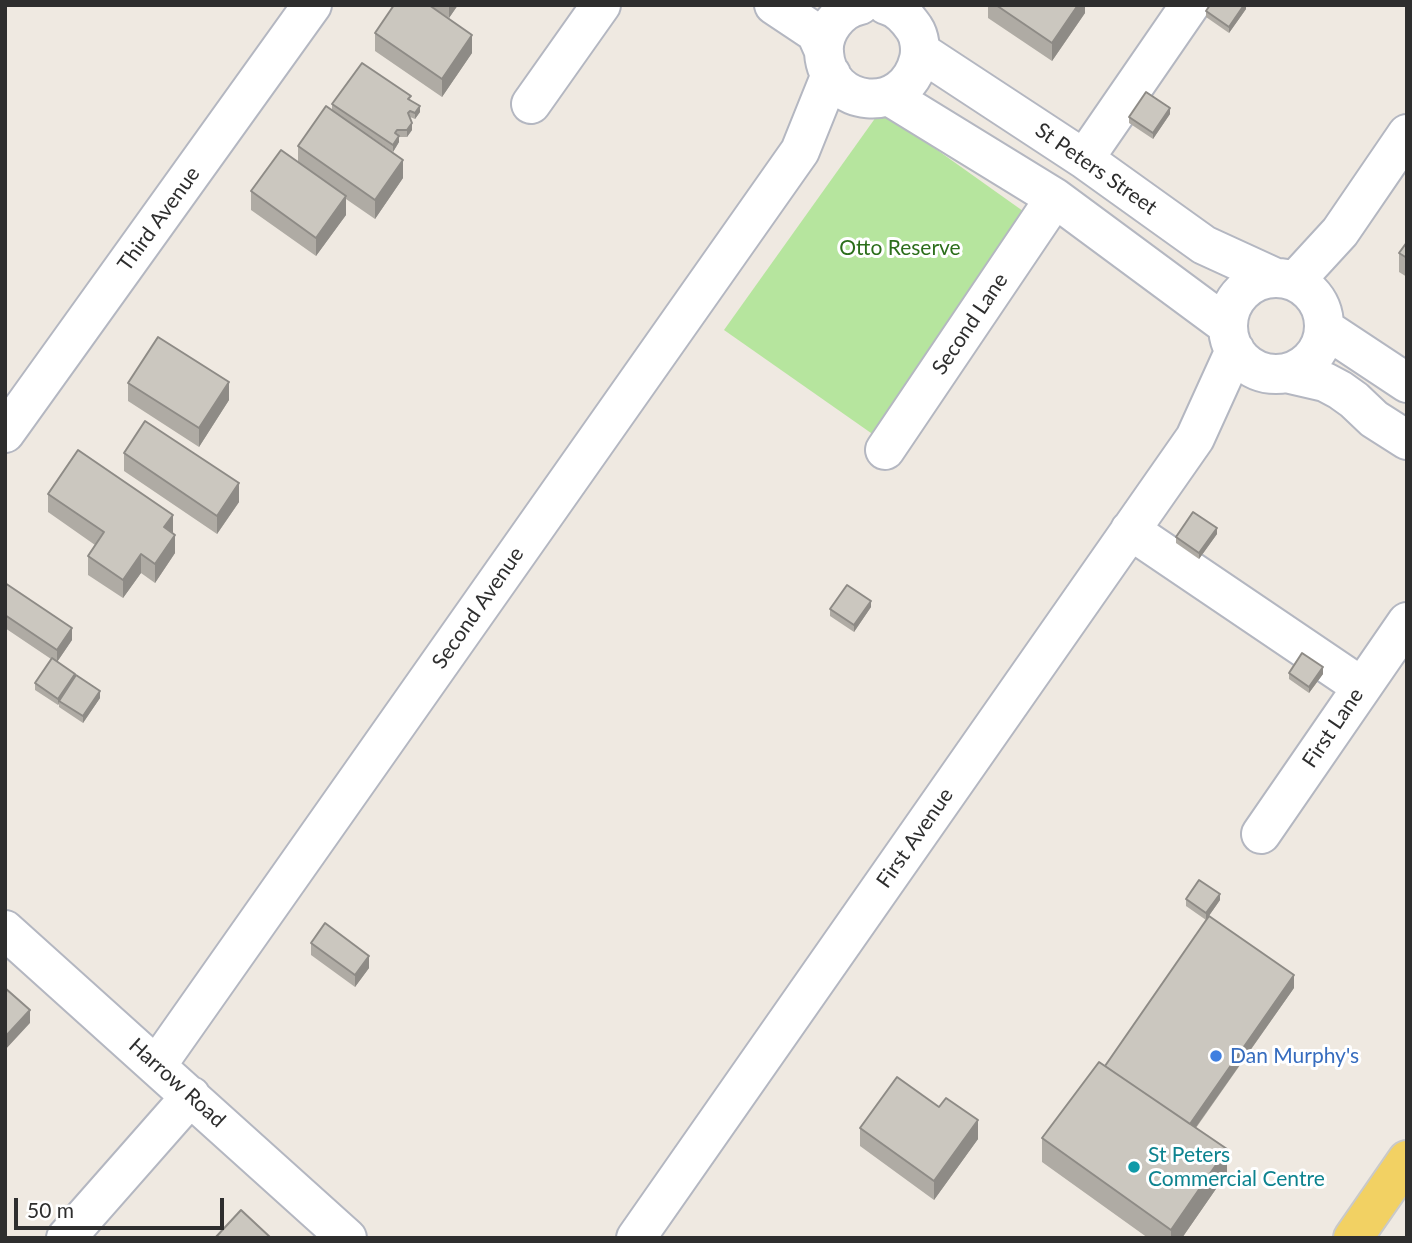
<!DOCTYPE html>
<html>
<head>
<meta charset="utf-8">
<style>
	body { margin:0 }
	#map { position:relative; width:1412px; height:1243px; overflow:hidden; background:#efe9e1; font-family:Lato,sans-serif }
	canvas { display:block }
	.frame { position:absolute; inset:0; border:7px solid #2e2e2e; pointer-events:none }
	.scale { position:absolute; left:14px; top:1198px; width:210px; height:32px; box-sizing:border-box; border:4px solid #2e2e2e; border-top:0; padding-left:9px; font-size:21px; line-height:24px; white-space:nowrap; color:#2e2e2e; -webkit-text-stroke:5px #fff; paint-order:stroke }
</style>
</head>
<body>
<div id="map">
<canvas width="1412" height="1243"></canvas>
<div class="frame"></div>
<div class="scale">50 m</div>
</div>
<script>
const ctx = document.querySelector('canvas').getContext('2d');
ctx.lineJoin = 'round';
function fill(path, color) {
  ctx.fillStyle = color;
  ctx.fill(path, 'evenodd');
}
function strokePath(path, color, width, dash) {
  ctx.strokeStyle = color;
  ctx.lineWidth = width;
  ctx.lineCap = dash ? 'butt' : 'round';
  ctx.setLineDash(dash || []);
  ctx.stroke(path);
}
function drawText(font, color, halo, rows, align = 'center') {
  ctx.font = font + ' Lato,sans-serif';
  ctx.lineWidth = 6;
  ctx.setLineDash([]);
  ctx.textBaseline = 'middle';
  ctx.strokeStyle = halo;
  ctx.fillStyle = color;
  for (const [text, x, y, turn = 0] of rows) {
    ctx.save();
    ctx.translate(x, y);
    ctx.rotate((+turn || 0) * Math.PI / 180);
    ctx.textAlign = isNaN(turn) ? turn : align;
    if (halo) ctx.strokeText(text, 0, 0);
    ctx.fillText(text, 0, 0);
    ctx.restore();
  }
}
const green = new Path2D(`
	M881 110 1037 221 881 440 724 330Z`);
const minor = new Path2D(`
	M774 5 816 33 824 51
	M860 5C839 9 822 32 824 53 828 108 905 117 919 59 921 50 920 37 914 28 907 18 899 8 886 5
	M921 52 1084 159 1204 245 1276 278
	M889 96 1055 198 1228 326
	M531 104 601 5
	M1084 159 1190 5
	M1228 326a48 48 0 1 1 96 0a48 48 0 1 1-96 0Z
	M1295 281 1340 232 1407 134
	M1324 328 1407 383
	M1286 373 1325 382 1340 390 1354 400 1374 419 1407 440
	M5 433 312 5
	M885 450 1055 198
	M1130 530 1362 687
	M1261 834 1407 622
	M5 930 347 1238
	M157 1065 800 151 831 74
	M66 1238 191 1096
	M636 1238 1195 438 1235 350`);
const major = new Path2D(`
	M1353 1238 1407 1160`);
const wall = new Path2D(`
	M429 5H458L449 18Z
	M988 5H1085V13L1052 61 988 18Z
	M1246 5V9L1229 33 1206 17V11Z
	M375 33 472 53 442 97 375 51Z
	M411 101 420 112 415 119 410 117V118L412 130 407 137H399V142L393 152 368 135 403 178 375 219 346 199V215L316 256 251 210V191L298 161V146L332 109V104Z
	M1170 114 1153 139 1129 123V117Z
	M1407 242V277L1399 272V253Z
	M128 383 229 400 199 447 128 401Z
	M124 453 239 502 217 534 124 471Z
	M48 494 173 533 175 553 155 583 141 573 123 598 88 575V556L95 545 48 512Z
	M1217 534 1199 559 1176 543V537Z
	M5 583 72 640 57 662 100 698 83 723 59 707V704L58 705 35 690V683L51 659 5 628Z
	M871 607 854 632 830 616V609Z
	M1289 673 1323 674 1309 693 1289 679Z
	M1186 899 1220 900 1206 920 1186 906Z
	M311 943 369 968 355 987 311 955Z
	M1294 988 1196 1128 1227 1173 1182 1238H1148L1042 1162V1138L1105 1066Z
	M860 1128 978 1139 934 1200 860 1146Z`);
const shadedWall = new Path2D(`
	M449 5H458L449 18Z
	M1078 5H1085V13L1052 61V43Z
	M1244 5H1246V9L1229 33V27Z
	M472 35V53L442 97V79Z
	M420 106V112L415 119V113Z
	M1170 108V114L1153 139V133Z
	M412 123V130L407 137V130Z
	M399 136V142L393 152V145Z
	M403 160V178L375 219V200Z
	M346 196V215L316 256V238Z
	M229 382V400L199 447V428Z
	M239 483V502L217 534V516Z
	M173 515V533L164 527Z
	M1217 528V534L1199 559V553Z
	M175 535V553L155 583V564Z
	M141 554V573L123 598V580Z
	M871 601V607L854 632V625Z
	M72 628V640L57 662V650Z
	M1323 667V674L1309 693V687Z
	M75 674V681L59 701 58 705V699Z
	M100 691V698L83 723V716Z
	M1220 894V900L1206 920V913Z
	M369 956V968L355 987V975Z
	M1294 975V988L1184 1144V1132Z
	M30 1010V1023L5 1050V1037Z
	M978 1120V1139L934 1200V1181Z
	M1227 1149V1173L1182 1238H1171V1230Z`);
const building = new Path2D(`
	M394 5H429L472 35 442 79 375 33Z
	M996 5H1078L1052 43Z
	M1210 5H1244L1229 27 1206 11Z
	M362 63 411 96 408 99 420 106 415 113 410 111 408 113 412 123 407 130H397L395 133 399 136 393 145 332 104Z
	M1146 92 1170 108 1153 133 1129 117Z
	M326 106 403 160 375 200 298 146Z
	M281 150 346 196 316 238 251 191Z
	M1407 242V258L1399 253Z
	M158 337 229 382 199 428 128 383Z
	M145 421 239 483 217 516 124 453Z
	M78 450 173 515 164 527 175 535 155 564 141 554 123 580 88 556 104 532 48 494Z
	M1193 512 1217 528 1199 553 1176 537Z
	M5 583 72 628 57 650 5 615Z
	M847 585 871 601 854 625 830 609Z
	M1302 653 1323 667 1309 687 1289 673Z
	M52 658 75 674 58 699 35 683Z
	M76 675 100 691 83 716 59 701Z
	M1199 880 1220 894 1206 913 1186 899Z
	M1209 916 1294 975 1190 1124 1105 1066Z
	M325 923 369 956 355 975 311 943Z
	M5 988 30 1010 5 1037Z
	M1099 1062 1227 1149 1171 1230 1042 1138Z
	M897 1077 939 1107 946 1098 978 1120 934 1181 860 1128Z
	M241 1210 271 1238H215Z`);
const markers = [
	[1216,1056,7,"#3f7fe0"],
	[1134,1167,7,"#0f9aa8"]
];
const streetNames = [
	["St Peters Street",1096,169,35],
	["Third Avenue",159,219,-54],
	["Second Lane",970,324,-56],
	["Second Avenue",478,608,-55],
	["First Lane",1333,728,-56],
	["First Avenue",915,838,-55],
	["Harrow Road",177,1083,42]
];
const parkNames = [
	["Otto Reserve",900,248]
];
const shopNames = [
	["Dan Murphy's",1230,1056]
];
const cultureNames = [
	["St Peters",1148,1155],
	["Commercial Centre",1148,1179]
];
fill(green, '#b6e59e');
strokePath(minor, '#b4b7c1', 42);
strokePath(major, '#c9c9c9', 42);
strokePath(minor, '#fff', 38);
strokePath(major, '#f2d163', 38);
fill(wall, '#afaba4');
fill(shadedWall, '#8e8b86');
fill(building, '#cbc7bf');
strokePath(building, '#8e8b86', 2);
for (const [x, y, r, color] of markers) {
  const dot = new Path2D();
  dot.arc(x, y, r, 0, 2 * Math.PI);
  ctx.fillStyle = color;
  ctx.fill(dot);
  strokePath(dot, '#fff', 2.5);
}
drawText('21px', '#2e2e2e', '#fff', streetNames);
drawText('21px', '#2c6e1b', '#fff', parkNames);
drawText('21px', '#366cbe', '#fff', shopNames, 'left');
drawText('21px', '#0d838f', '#fff', cultureNames, 'left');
</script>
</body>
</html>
